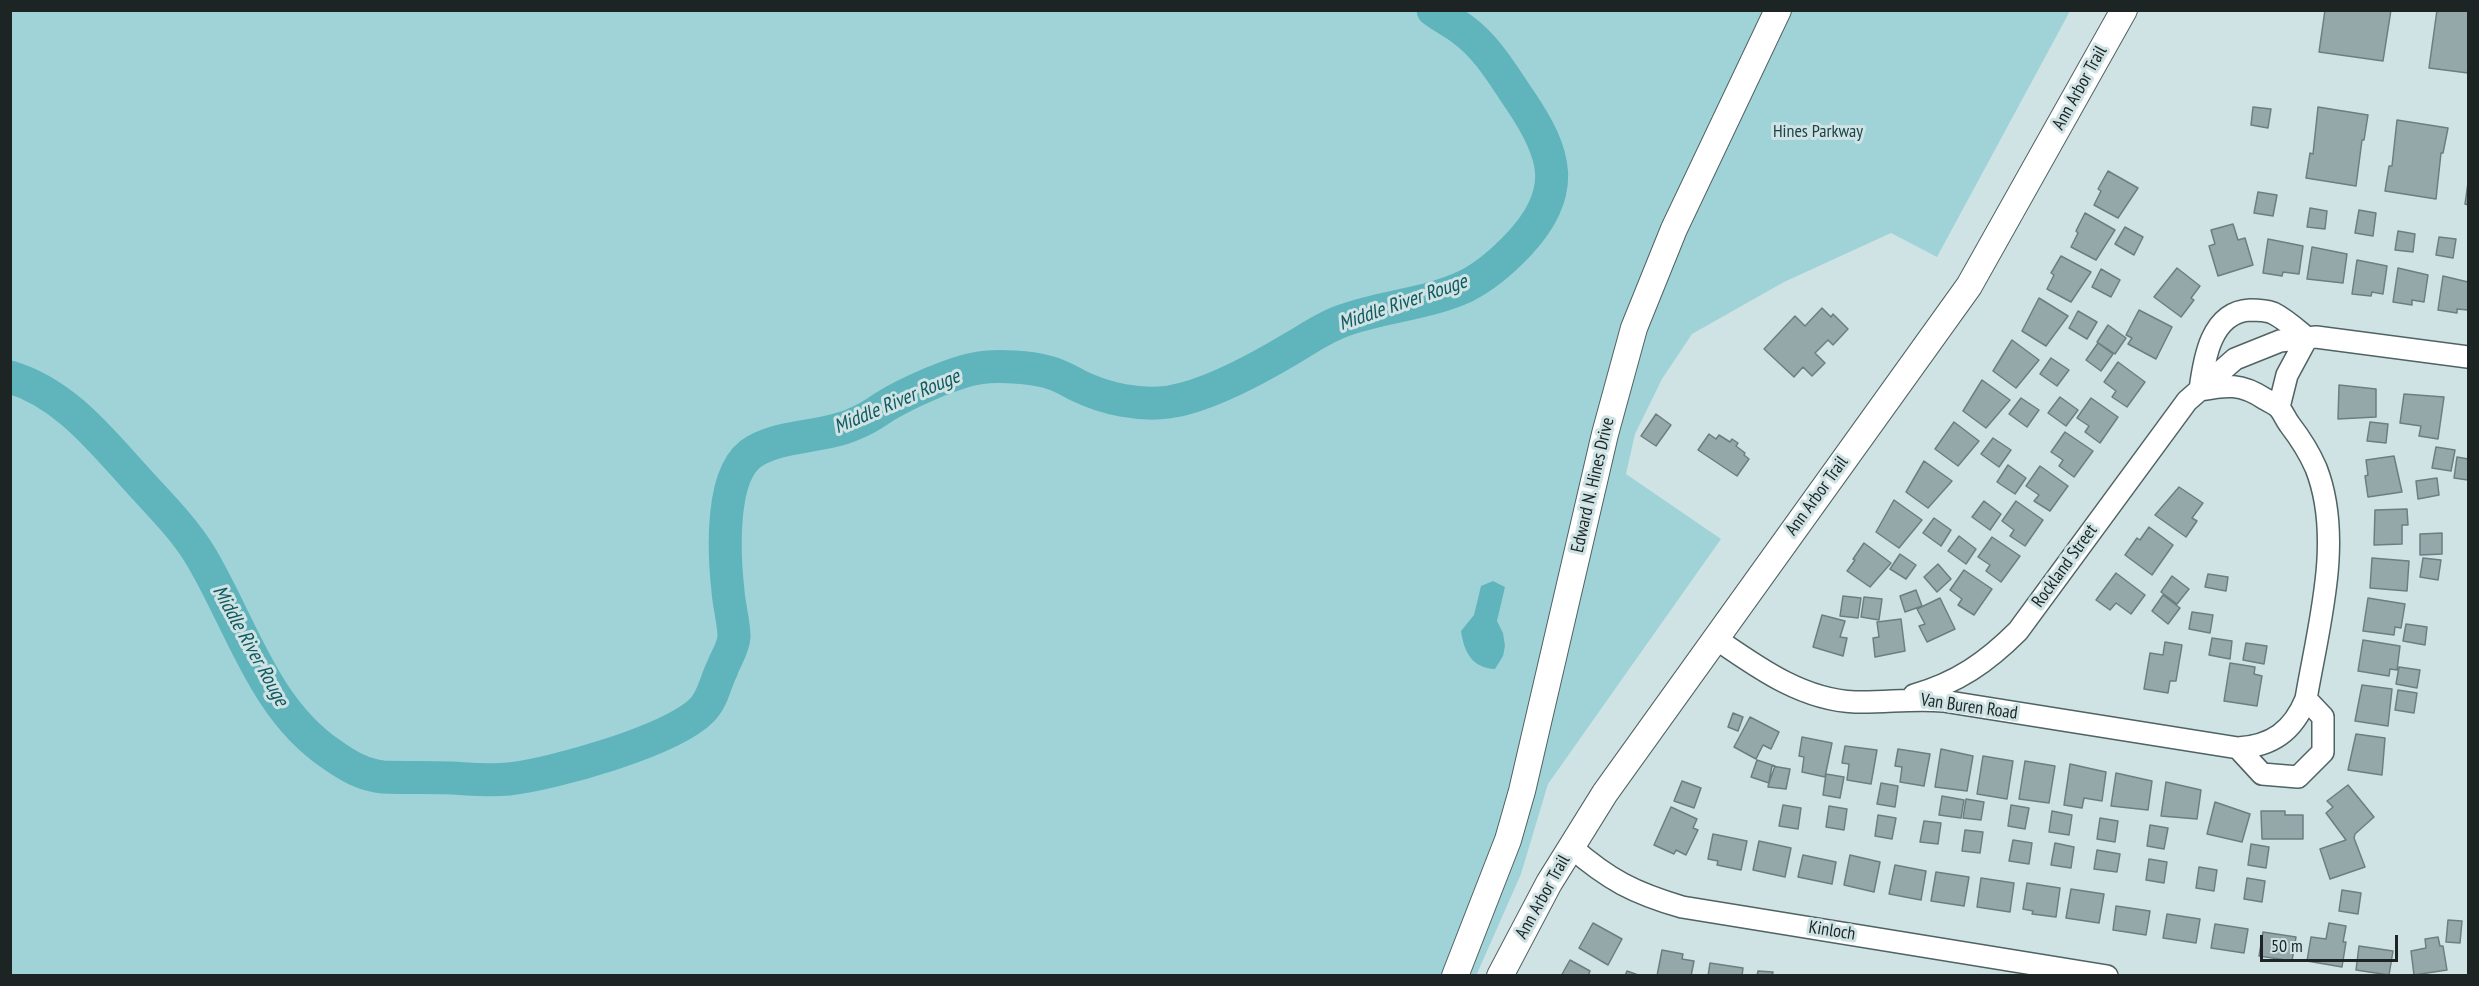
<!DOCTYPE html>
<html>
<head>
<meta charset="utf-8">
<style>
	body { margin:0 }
	#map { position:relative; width:2479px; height:986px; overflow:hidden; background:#cfe3e5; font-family:"PT Sans Narrow",sans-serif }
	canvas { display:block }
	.frame { position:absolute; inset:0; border:12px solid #1c2424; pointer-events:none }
	.scale { position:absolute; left:2260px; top:935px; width:138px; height:27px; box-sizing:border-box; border:3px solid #1c2424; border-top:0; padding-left:8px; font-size:18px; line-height:21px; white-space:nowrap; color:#1c2424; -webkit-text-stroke:4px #cfe3e5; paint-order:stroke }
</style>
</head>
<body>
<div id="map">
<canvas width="2479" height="986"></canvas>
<div class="frame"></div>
<div class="scale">50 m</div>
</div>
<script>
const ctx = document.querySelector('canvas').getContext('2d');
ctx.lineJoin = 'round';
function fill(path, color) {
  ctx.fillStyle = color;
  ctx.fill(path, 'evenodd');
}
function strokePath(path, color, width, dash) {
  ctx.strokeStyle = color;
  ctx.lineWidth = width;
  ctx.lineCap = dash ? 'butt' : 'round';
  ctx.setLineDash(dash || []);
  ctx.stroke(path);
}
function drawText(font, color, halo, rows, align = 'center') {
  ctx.font = font + ' "PT Sans Narrow",sans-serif';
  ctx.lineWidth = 6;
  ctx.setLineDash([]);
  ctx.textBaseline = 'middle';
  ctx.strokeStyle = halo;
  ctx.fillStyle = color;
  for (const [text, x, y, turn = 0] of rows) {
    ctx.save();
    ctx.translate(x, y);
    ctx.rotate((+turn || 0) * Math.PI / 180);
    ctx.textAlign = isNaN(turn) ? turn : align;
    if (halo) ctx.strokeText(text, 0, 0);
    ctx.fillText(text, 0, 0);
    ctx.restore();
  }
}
const green = new Path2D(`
	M10 11H2070L1937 257 1891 233 1784 282 1692 334 1662 379 1635 434 1626 474 1721 539 1548 784 1521 874 1476 976 11 975Z`);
const water = new Path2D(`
	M1493 581 1505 587 1497 621 1503 633 1505 646 1503 656 1495 669C1472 668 1464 652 1461 631L1474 615 1481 586Z`);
const river = new Path2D(`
	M10 377C67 394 103 443 142 485 162 507 184 529 200 555 241 623 263 708 331 754 348 766 363 775 383 777 406 778 429 777 452 778 471 779 490 781 509 779 553 774 672 741 702 710 713 699 715 683 722 669 726 658 733 649 734 637 734 622 729 606 728 591 724 555 719 471 755 451 785 434 823 438 854 424 865 420 874 414 884 407 907 393 953 372 979 368 997 365 1031 367 1048 372 1060 375 1069 381 1079 386 1106 399 1139 406 1169 402 1209 396 1259 368 1294 347 1311 337 1326 326 1345 320 1384 306 1428 304 1466 286 1486 276 1505 259 1520 243 1568 191 1556 153 1520 100 1503 75 1487 47 1462 29 1453 22 1442 17 1433 10`);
const building = new Path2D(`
	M2325 10H2391L2383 61 2319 52Z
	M2437 10H2468V73L2429 68Z
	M2253 107 2271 109 2268 128 2251 125Z
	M2318 107 2368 115 2364 140H2362L2356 186 2306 178 2310 153 2313 154Z
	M2397 120 2448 128 2443 153H2441L2436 199 2385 191 2389 166H2392Z
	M2108 171 2138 188 2118 218 2094 205 2101 191 2098 189Z
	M2468 183V205L2465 204Z
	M2258 192 2277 195 2273 216 2254 213Z
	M2310 208 2327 211 2325 229 2307 227Z
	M2359 210 2376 213 2373 236 2355 233Z
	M2085 213 2115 230 2096 260 2071 247 2078 233 2076 231Z
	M2233 224 2238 240 2245 238 2253 265 2218 276 2209 246 2215 244 2211 230Z
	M2125 227 2143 237 2134 255 2115 244Z
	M2398 231 2415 234 2413 252 2395 250Z
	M2439 237 2456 239 2453 258 2436 255Z
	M2268 239 2303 246 2299 274 2283 272 2282 276 2263 273Z
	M2312 247 2347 254 2343 283 2307 279Z
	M2061 256 2091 272 2071 302 2047 289 2054 275 2051 273Z
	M2357 260 2387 266 2383 294 2372 292 2371 296 2352 294Z
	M2177 268 2200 286 2191 298 2194 300 2181 317 2154 297Z
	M2398 268 2428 275 2424 302 2412 300V305L2393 302Z
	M2101 269 2120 280 2111 297 2092 287Z
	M2443 276 2468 282V310L2457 309V313L2438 310Z
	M2039 298 2068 316 2046 346 2022 331Z
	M1822 308 1831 317 1833 314 1848 329 1833 345 1828 340 1815 353 1825 363 1812 376 1803 367 1794 377 1764 349 1795 316 1805 326Z
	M2139 310 2172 327 2156 359 2128 344 2132 338 2126 335Z
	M2078 311 2097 322 2087 339 2069 328Z
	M2108 325 2126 338 2115 354 2097 342Z
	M2012 340 2039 360 2016 388 1993 371Z
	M2098 343 2113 354 2101 371 2086 360Z
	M2051 358 2069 370 2057 386 2040 374Z
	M2118 362 2145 382 2127 407 2112 397 2116 391 2104 382Z
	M1982 380 2010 400 1986 428 1963 411Z
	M2339 385 2376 389V417L2338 419Z
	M2404 394 2444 397 2438 439 2419 436 2421 426 2400 423Z
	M2060 397 2078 410 2066 426 2048 413Z
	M2021 398 2039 410 2027 427 2009 414Z
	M2091 398 2118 417 2100 443 2085 432 2089 426 2077 418Z
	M1656 414 1671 425 1656 446 1641 436Z
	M1954 422 1979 441 1958 466 1935 449Z
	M2370 422 2388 424 2386 443 2367 441Z
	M2065 432 2093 451 2074 477 2059 466 2063 460 2051 452Z
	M1709 434 1716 439 1719 435 1730 442 1732 439 1738 443 1736 446 1745 453 1744 455 1749 459 1737 476 1698 450Z
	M1993 438 2011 450 1999 467 1981 454Z
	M2436 447 2455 450 2451 471 2432 468Z
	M2394 456 2402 492 2368 497 2365 476 2368 475 2366 460Z
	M2457 457 2468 459V480L2454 478Z
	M1924 461 1952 481 1928 508 1906 492Z
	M2008 465 2026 478 2015 494 1997 482Z
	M2040 466 2068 486 2050 511 2034 501 2039 495 2026 486Z
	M2437 478 2439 495 2418 499 2416 481Z
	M2179 487 2203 503 2192 518 2197 521 2186 537 2155 515Z
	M1894 500 1922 520 1899 548 1876 532Z
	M1984 501 2001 514 1990 530 1972 517Z
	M2016 501 2043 520 2025 546 2010 536 2014 530 2002 521Z
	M2407 509 2408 525H2402V544L2374 545 2375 510Z
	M1934 518 1951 530 1941 546 1923 533Z
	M2149 527 2173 545 2152 575 2125 555 2137 538 2140 540Z
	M2442 533V554L2420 555V534Z
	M1959 536 1976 549 1966 564 1948 551Z
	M1992 537 2020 556 2001 582 1986 571 1990 565 1978 557Z
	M1864 543 1891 563 1870 587 1847 571 1855 560 1853 559Z
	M1900 554 1916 565 1906 579 1890 569Z
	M2372 558 2409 561 2407 591 2370 588Z
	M2423 558 2441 560 2438 580 2420 577Z
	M1938 564 1951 579 1937 592 1924 577Z
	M1964 570 1992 589 1974 615 1958 605 1962 599 1950 590Z
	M2116 573 2145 595 2131 614 2116 603 2110 610 2096 600Z
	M2208 574 2228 577 2226 591 2205 587Z
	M2172 576 2189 589 2177 604 2161 592Z
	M1916 590 1922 606 1905 612 1900 596Z
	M2163 595 2180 608 2168 624 2152 611Z
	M1843 596 1861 598 1858 618 1840 616Z
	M1864 597 1882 599 1879 620 1861 617Z
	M1940 598 1955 629 1927 642 1919 626 1925 624 1917 609Z
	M2368 598 2405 604 2401 628 2395 627 2394 635 2363 631Z
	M2192 612 2213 615 2210 633 2189 629Z
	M1822 615 1845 621 1840 637 1847 638 1843 656 1813 647Z
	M1901 619 1905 651 1875 657 1873 638 1879 637 1877 622Z
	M2406 624 2427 627 2425 645 2403 641Z
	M2212 638 2232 641 2230 659 2209 655Z
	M2363 640 2400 646 2397 670 2390 669 2389 676 2358 671Z
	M2165 642 2182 645 2176 681H2170L2168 693 2144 689 2150 653 2163 655Z
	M2246 643 2267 646 2264 664 2243 660Z
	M2230 663 2255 667 2254 674 2262 676 2257 706 2224 701Z
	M2399 667 2420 670 2417 688 2396 684Z
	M2362 685 2392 689 2388 726 2355 721Z
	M2398 690 2417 693 2414 713 2395 710Z
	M1733 713 1743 717 1738 731 1728 727Z
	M1750 717 1779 732 1771 749 1763 745 1756 759 1734 747Z
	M2356 734 2385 738 2382 775 2348 770Z
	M1802 737 1832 743 1825 777 1802 772 1804 757 1799 756Z
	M1845 746 1877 750 1871 784 1847 780 1849 764 1842 763Z
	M1898 749 1930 754 1924 786 1900 782 1902 767 1895 766Z
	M1941 749 1973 756 1967 791 1935 787Z
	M1983 756 2013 761 2007 799 1977 794Z
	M1757 760 1775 766 1769 783 1751 777Z
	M2025 761 2055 766 2049 803 2019 799Z
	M2070 764 2106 772 2102 801 2084 798 2082 808 2064 805Z
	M1772 766 1790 769 1786 789 1768 787Z
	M2116 773 2152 781 2148 810 2111 806Z
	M1826 774 1844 777 1840 798 1823 795Z
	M1682 781 1701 788 1694 808 1674 801Z
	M2166 782 2201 790 2197 819 2161 816Z
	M1881 783 1898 786 1895 807 1877 804Z
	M2348 785 2374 817 2355 834 2354 838 2365 867 2330 879 2320 849 2346 840 2326 813 2333 807 2327 801Z
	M1942 796 1964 800 1961 818 1939 815Z
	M1966 799 1984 802 1981 820 1963 818Z
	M2215 802 2250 814 2242 842 2207 834Z
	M1783 805 1801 808 1798 829 1779 826Z
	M2011 805 2029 808 2025 829 2008 826Z
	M1829 806 1847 809 1844 830 1826 827Z
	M1671 807 1697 819 1693 828 1698 830 1686 855 1676 850 1674 854 1654 845Z
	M2052 811 2072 815 2069 835 2049 832Z
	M2261 811H2285V815H2303V839H2262Z
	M1878 815 1896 818 1892 839 1875 836Z
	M2100 818 2118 821 2115 842 2097 839Z
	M1924 821 1941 823 1938 844 1920 842Z
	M2150 825 2168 828 2164 849 2147 846Z
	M1965 830 1983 832 1980 853 1962 851Z
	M1713 834 1747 841 1741 870 1717 865 1718 861 1708 859Z
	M2013 840 2032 843 2029 864 2009 861Z
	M1759 841 1791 848 1785 877 1753 870Z
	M2055 843 2074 847 2071 868 2051 865Z
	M2251 844 2269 847 2266 868 2248 865Z
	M2097 850 2120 854 2117 872 2094 869Z
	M1803 855 1836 862 1832 884 1798 877Z
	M1850 855 1880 862 1874 892 1844 885Z
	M2149 859 2167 862 2164 883 2146 880Z
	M1895 865 1926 871 1921 900 1889 894Z
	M2199 867 2217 870 2214 891 2196 888Z
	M1936 872 1969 877 1964 906 1931 901Z
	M1981 878 2014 883 2010 912 1977 907Z
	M2247 878 2265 881 2262 902 2244 899Z
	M2027 883 2060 888 2056 917 2032 914 2033 911 2023 909Z
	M2071 889 2104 894 2099 923 2066 918Z
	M2342 890 2361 893 2358 914 2339 911Z
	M2116 906 2150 911 2146 935 2113 930Z
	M2167 914 2200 919 2196 943 2163 938Z
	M2448 920 2462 921 2460 943 2446 942Z
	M1593 923 1622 939 1608 965 1579 948Z
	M2329 923 2346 926 2343 942H2346L2342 967 2307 961 2311 937 2326 939Z
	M2215 924 2248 929 2244 953 2211 948Z
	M2263 932 2296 937 2292 961 2259 956Z
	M2438 937 2440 946H2443L2447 970 2414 975 2411 951 2426 948 2425 939Z
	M2359 946 2393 951 2389 975 2356 970Z
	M1662 950 1683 954 1682 959 1694 961 1691 976H1657Z
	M1570 960 1590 971 1588 976H1561Z
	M1710 963 1743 968 1742 976H1708Z
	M1627 971 1641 976H1625Z
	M1758 971 1773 972 1772 976H1757Z`);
const minor = new Path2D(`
	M1715 638C1757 667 1802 700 1855 702 1885 703 1913 698 1943 701L2238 748C2272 746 2293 731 2306 699 2318 627 2344 539 2316 468 2309 452 2300 438 2290 425 2286 420 2284 414 2280 409 2277 405 2270 402 2265 399 2241 383 2227 385 2200 390 2204 359 2211 312 2250 310 2257 310 2265 310 2273 313 2285 319 2296 329 2307 338L2287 375 2279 407
	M1914 695C1957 683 1987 662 2018 631L2187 401 2235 359 2280 341 2316 337 2468 357
	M2238 748 2262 774 2298 777 2323 752V717L2306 699
	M1571 847C1609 880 1634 893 1682 907L2107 976`);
const tertiary = new Path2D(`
	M1455 976 1508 840 1522 791 1605 434 1634 328 1674 229 1778 10
	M1500 976 1549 883 1605 793 1969 286 2124 10`);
const streetNames = [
	["Ann Arbor Trail",2080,88,-61],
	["Edward N. Hines Drive",1593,485,-77],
	["Ann Arbor Trail",1817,496,-54],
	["Rockland Street",2065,566,-54],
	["Van Buren Road",1969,707,8],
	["Ann Arbor Trail",1543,897,-61],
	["Kinloch",1832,931,9]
];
const parkNames = [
	["Hines Parkway",1818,132]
];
const waterNames = [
	["Middle River Rouge",1403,303,-19],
	["Middle River Rouge",897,402,-23],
	["Middle River Rouge",250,646,61]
];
fill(green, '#a0d3d8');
fill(water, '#60b5bd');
strokePath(river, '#60b5bd', 33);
fill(building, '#94a7a9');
strokePath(building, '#6c7e80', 1.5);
strokePath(minor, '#506263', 24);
strokePath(tertiary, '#506263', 28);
strokePath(minor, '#fff', 21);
strokePath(tertiary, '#fff', 26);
drawText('18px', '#1c2424', '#cfe3e5', streetNames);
drawText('18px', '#1c4447', '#cfe3e5', parkNames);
drawText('italic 20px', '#0f595f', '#cfe3e5', waterNames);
</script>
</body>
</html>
